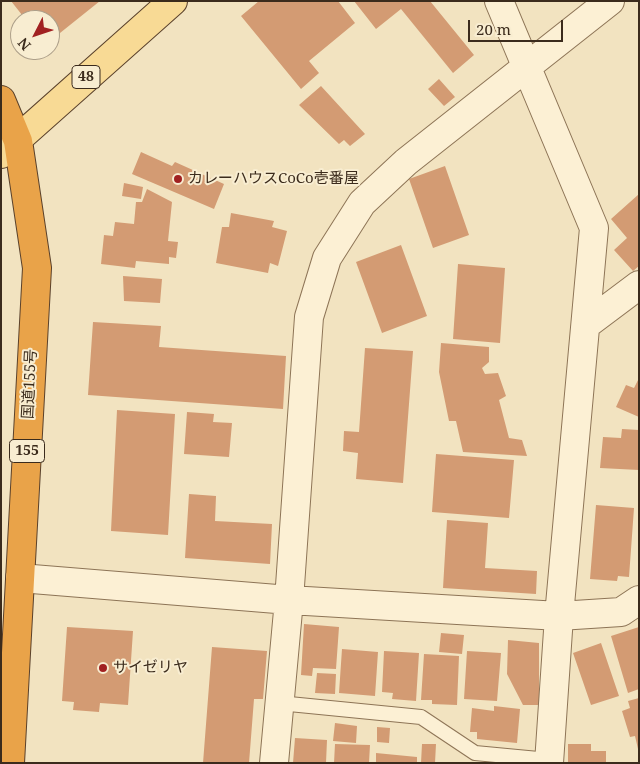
<!DOCTYPE html>
<html>
<head>
<meta charset="utf-8">
<style>
	body { margin:0 }
	#map { position:relative; width:640px; height:764px; overflow:hidden; background:#f2e3c0; font-family:"Noto Serif",serif }
	canvas { display:block }
	.frame { position:absolute; inset:0; border:2px solid #3b2b1c; pointer-events:none }
	.north { position:absolute; left:10px; top:10px; width:50px; height:50px; box-sizing:border-box; background:#f8edd1; border:1px solid #ac9f89; border-radius:50%; rotate:229deg; font-size:14px; font-weight:700; line-height:20px; text-align:center; color:#3b2b1c }
	.north::after { content:''; display:block; margin:auto; width:18px; height:22px; background:#a12121; clip-path:polygon(50% 0,100% 100%,50% 72%,0 100%) }
	.scale { position:absolute; left:468px; top:20px; width:95px; height:22px; box-sizing:border-box; border:2px solid #3b2b1c; border-top:0; padding-left:6px; font-size:15px; line-height:18px; white-space:nowrap; color:#3b2b1c; -webkit-text-stroke:4px #f8edd1; paint-order:stroke }
</style>
</head>
<body>
<div id="map">
<canvas width="640" height="764"></canvas>
<div class="frame"></div>
<div class="north">N</div>
<div class="scale">20 m</div>
</div>
<script>
const ctx = document.querySelector('canvas').getContext('2d');
ctx.lineJoin = 'round';
function fill(path, color) {
  ctx.fillStyle = color;
  ctx.fill(path, 'evenodd');
}
function strokePath(path, color, width, dash) {
  ctx.strokeStyle = color;
  ctx.lineWidth = width;
  ctx.lineCap = dash ? 'butt' : 'round';
  ctx.setLineDash(dash || []);
  ctx.stroke(path);
}
function drawText(font, color, halo, rows, align = 'center') {
  ctx.font = font + ' "Noto Serif","Noto Sans JP",serif';
  ctx.lineWidth = 4;
  ctx.setLineDash([]);
  ctx.textBaseline = 'middle';
  ctx.strokeStyle = halo;
  ctx.fillStyle = color;
  for (const [text, x, y, turn = 0] of rows) {
    ctx.save();
    ctx.translate(x, y);
    ctx.rotate((+turn || 0) * Math.PI / 180);
    ctx.textAlign = isNaN(turn) ? turn : align;
    if (halo) ctx.strokeText(text, 0, 0);
    ctx.fillText(text, 0, 0);
    ctx.restore();
  }
}
const building = new Path2D(`
	M11 1H100L50 41V20H26Z
	M259 1H338L355 23 309 61 319 73 301 89 241 16Z
	M354 1H430L474 55 453 73 401 9 376 29Z
	M439 79 455 97 444 106 428 89Z
	M321 86 365 134 350 146 344 140 339 144 299 105Z
	M141 152 172 166 175 162 224 184 214 209 132 174Z
	M445 166 469 235 433 248 409 179Z
	M124 183 143 187 141 199 122 196Z
	M147 189 172 202 168 241 178 242 176 258 169 257V264L136 261 135 268 101 264 104 235 113 236 115 222 134 224 136 202H142Z
	M639 194V266L633 271 614 250 627 238 611 219Z
	M231 213 274 221 272 227 287 231 278 266 270 263 268 273 216 263 222 227H229Z
	M401 245 427 316 382 333 356 262Z
	M458 264 505 268 500 343 453 339Z
	M123 276 162 279 160 303 124 301Z
	M93 322 161 326 159 347 286 356 283 409 88 395Z
	M441 343 489 347V362L482 368 485 374 498 373 506 396 499 400 509 438 522 440 527 456 463 452 456 421H449L439 372Z
	M365 348 413 351 403 483 356 479 358 453 343 451 344 431 359 432Z
	M639 378V417L616 407 626 385 634 388Z
	M117 410 175 414 168 535 111 531Z
	M187 412 214 414 213 422 232 423 229 457 184 454Z
	M622 429 639 430V470L600 468 603 437 621 438Z
	M436 454 514 460 509 518 432 512Z
	M189 494 216 496 215 521 272 524 270 564 185 558Z
	M596 505 634 508 629 577 618 576 617 581 590 579Z
	M447 520 488 523 485 568 537 571 536 594 443 588Z
	M304 624 339 627 336 669 313 668 312 676 301 675Z
	M67 627 133 631 128 705 100 703 99 712 73 710 74 702 62 701Z
	M639 627V689L628 693 611 636Z
	M441 633 464 635 462 654 439 652Z
	M508 640 539 643V705H523L507 674Z
	M601 643 619 696 591 705 573 653Z
	M212 647 267 651 263 699H254L249 763H203Z
	M342 649 378 652 375 696 339 693Z
	M384 651 419 653 416 701 392 699 393 693 382 692Z
	M467 651 501 653 497 701 464 699Z
	M424 654 459 656 457 705 432 704V700H421Z
	M317 673 336 674 335 694 315 693Z
	M639 698V749H638L635 736 630 737 622 711 630 708 628 701Z
	M494 706 520 709 517 743 477 739V732H470L472 708 494 711Z
	M335 723 357 726 356 743 333 741Z
	M377 727 390 728 389 743 377 742Z
	M295 738 327 740 326 763H293Z
	M335 744 370 745 369 763H334Z
	M422 744H436L435 763H421Z
	M568 744H591V751H606V763H568Z
	M376 753 417 757V763H376Z`);
const lane = new Path2D(`
	M279 703 421 717 475 753 549 760`);
const street = new Path2D(`
	M499 1 594 228 559 616 549 763
	M587 324 639 285
	M20 578 289 600 309 317 327 258 362 203 406 162 610 1
	M274 763 289 600 559 616 621 612 639 600`);
const primary = new Path2D(`
	M1 154 173 1`);
const highway = new Path2D(`
	M1 100 18 141 37 268 10 763`);
const markers = [
	[178,179,5,"#a12121"],
	[103,668,5,"#a12121"]
];
const shields = [
	[86,77,28],
	[27,451,35]
];
const shieldNames = [
	["48",86,77],
	["155",27,451]
];
const poiNames = [
	["カレーハウスCoCo壱番屋",188,179],
	["サイゼリヤ",113,668]
];
const streetNames = [
	["国道155号",30,384,-87]
];
fill(building, '#d39b73');
strokePath(lane, '#8d7456', 16);
strokePath(street, '#8d7456', 30);
strokePath(primary, '#5a412b', 30);
strokePath(highway, '#5a412b', 30);
strokePath(lane, '#fcf0d4', 14);
strokePath(street, '#fcf0d4', 28);
strokePath(primary, '#f8da95', 28);
strokePath(highway, '#e9a349', 28);
for (const [x, y, r, color] of markers) {
  const dot = new Path2D();
  dot.arc(x, y, r, 0, 2 * Math.PI);
  ctx.fillStyle = color;
  ctx.fill(dot);
  strokePath(dot, '#f8edd1', 2);
}
for (const [x, y, w] of shields) {
  const box = new Path2D();
  box.roundRect(x - w / 2, y - 11.5, w, 23, 4);
  ctx.fillStyle = '#f8edd1';
  ctx.fill(box);
  strokePath(box, '#3b2b1c', 1);
}
drawText('bold 14px', '#3b2b1c', null, shieldNames);
drawText('15px', '#3b2b1c', '#f8edd1', poiNames, 'left');
drawText('15px', '#3b2b1c', '#f8edd1', streetNames);
</script>
</body>
</html>
